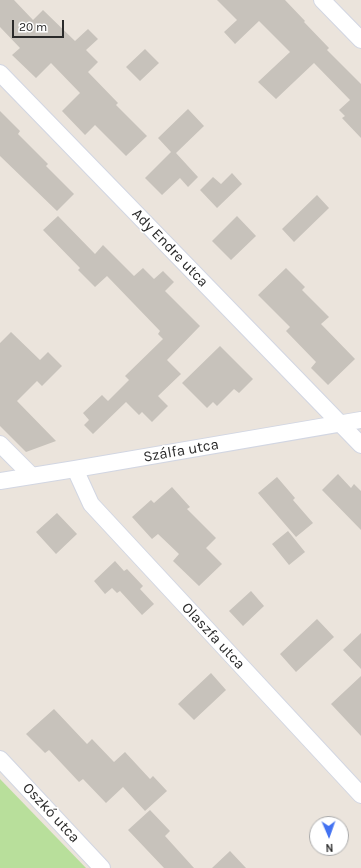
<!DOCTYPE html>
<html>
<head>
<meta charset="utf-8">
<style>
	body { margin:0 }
	#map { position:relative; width:361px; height:868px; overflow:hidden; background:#ebe4dc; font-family:Karla,sans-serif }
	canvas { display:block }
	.north { position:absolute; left:309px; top:816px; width:40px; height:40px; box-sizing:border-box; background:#fff; border:1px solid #aaa; border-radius:50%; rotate:178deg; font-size:11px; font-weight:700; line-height:16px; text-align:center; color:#2a2a2a }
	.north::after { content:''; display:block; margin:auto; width:14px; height:18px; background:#4372f1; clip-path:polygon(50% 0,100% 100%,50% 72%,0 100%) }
	.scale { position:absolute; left:12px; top:20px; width:52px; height:18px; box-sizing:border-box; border:2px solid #2a2a2a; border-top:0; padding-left:5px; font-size:12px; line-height:14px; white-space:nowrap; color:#2a2a2a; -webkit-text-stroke:3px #fff; paint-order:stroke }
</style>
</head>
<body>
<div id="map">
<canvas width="361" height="868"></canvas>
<div class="north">N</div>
<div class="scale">20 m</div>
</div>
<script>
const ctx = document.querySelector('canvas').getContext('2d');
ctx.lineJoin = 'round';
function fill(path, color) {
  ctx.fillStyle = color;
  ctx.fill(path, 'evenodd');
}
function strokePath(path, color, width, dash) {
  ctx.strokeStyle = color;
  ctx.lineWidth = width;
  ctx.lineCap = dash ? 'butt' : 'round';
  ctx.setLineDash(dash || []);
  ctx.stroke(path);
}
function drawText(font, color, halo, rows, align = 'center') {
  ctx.font = font + ' Karla,sans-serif';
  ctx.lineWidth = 3.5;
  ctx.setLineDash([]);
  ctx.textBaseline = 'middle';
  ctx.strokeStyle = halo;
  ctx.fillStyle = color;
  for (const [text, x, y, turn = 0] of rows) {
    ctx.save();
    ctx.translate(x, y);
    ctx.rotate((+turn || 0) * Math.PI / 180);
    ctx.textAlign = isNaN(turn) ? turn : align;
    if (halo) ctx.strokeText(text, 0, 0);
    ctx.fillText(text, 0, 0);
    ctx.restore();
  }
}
const green = new Path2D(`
	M0 779 86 868H0Z`);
const building = new Path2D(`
	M0 0H14L33 20 43 10 75 41 88 29 98 39 86 50 98 62 88 72 118 103 116 105 147 136 126 156 95 125 85 135 62 111 80 93 51 63 36 78 12 55 20 48 0 27Z
	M217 0H285L305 21 304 22 329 48 327 50 361 84V138L342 118 345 116 339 110 350 100 314 63 276 99 258 82 290 52 259 21 235 44 224 32 237 20Z
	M145 49 159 63 140 81 126 67Z
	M188 109 204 126 176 153 198 177 188 187 180 178 162 195 145 178 171 152 158 138Z
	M0 111 20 131 18 134 48 164 46 166 74 194 57 211 0 156Z
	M232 173 242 184 217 208 200 190 213 177 221 184Z
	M317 195 329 208 294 242 282 229Z
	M58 216 95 254 103 245 134 276 143 268 154 279 163 271 174 282 165 291 200 326 167 360 181 374 158 396 168 406 152 422 142 412 139 415 126 402 93 434 84 425 89 420 83 413 102 395 108 401 129 380 125 376 163 339 158 334 160 331 107 276 95 287 78 270 80 268 43 230Z
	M237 216 256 236 231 260 212 241Z
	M286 268 305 287 302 290 329 317 321 324 355 359 328 385 311 368 316 362 286 331 290 327 258 295Z
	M11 332 40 360 48 352 62 366 42 386 37 381 17 401 56 441 26 452 0 426V343Z
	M220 346 253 379 239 393 234 389 217 406 213 402 207 408 182 383Z
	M338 474 351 488 354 484 361 491V530L322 490Z
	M277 477 295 498 293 500 313 523 296 537 258 493Z
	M172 487 190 507 187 509 216 538 206 548 222 564 199 586 173 561 179 554 158 534 152 539 132 517 151 500 154 503Z
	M57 513 77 534 56 554 36 532Z
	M288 531 305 552 289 565 272 544Z
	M115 561 124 571 127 569 143 586 140 589 154 604 142 615 120 591 117 593 112 588 105 594 94 581Z
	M251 591 264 606 243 626 229 611Z
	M317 619 334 637 296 672 280 654Z
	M361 633V669L343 650Z
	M211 673 226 690 194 720 178 704Z
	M361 676V736L331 704Z
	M54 709 87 744 92 739 114 762 125 752 150 779 153 776 167 791 145 811 123 787 106 803 83 779 79 782 49 750 45 753 26 734Z
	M150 810 170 831 165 836 194 868H164L128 830Z
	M230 851 246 868H212Z`);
const minor = new Path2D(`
	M322 0 361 40
	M0 73 361 445
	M0 444 32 476
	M75 469 91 504 361 795
	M0 481 75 469 361 420
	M0 759 102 868`);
const streetNames = [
	["Ady Endre utca",170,248,46],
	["Szálfa utca",181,451,-10],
	["Olaszfa utca",213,636,47],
	["Oszkó utca",51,813,47]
];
fill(green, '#b8df9b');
fill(building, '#c7c2bb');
strokePath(minor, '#d2d6e2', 18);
strokePath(minor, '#fff', 16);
drawText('15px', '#2a2a2a', '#fff', streetNames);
</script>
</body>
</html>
